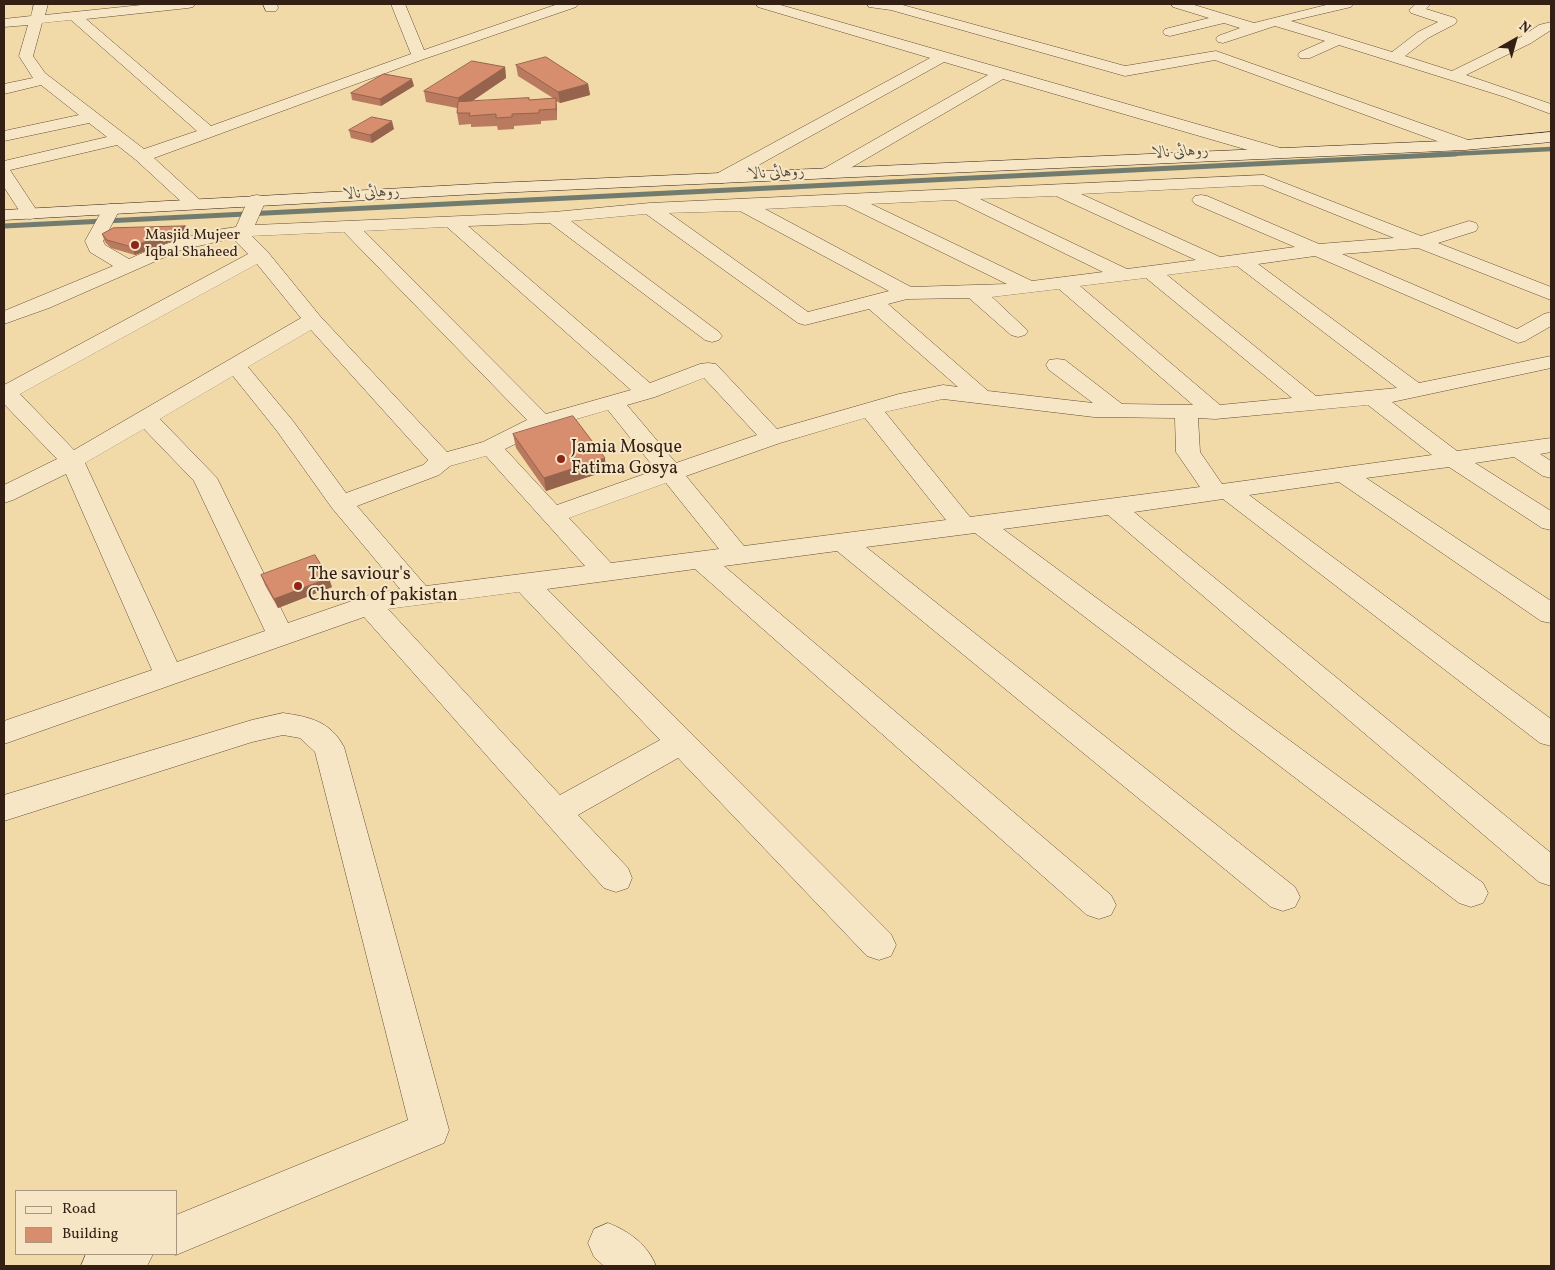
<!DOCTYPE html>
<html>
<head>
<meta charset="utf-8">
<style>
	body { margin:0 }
	#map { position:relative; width:1555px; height:1270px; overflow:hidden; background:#f1d9a8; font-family:Vollkorn,serif }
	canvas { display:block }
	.frame { position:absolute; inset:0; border:5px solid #331f13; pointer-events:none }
	.legend { position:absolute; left:15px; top:1190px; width:162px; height:65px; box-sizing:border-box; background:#f6e6c6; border:1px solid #a8967e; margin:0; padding:6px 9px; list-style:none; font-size:15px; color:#331f13 }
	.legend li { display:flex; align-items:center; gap:10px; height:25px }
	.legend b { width:25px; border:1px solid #a8967e }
	.north { position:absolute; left:1490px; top:15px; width:50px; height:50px; -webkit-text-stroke:4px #f6e6c6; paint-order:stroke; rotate:38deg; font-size:14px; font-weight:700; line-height:20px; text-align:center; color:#331f13 }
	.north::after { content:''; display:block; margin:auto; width:18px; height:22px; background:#331f13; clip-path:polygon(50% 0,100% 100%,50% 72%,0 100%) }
</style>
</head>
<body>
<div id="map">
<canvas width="1555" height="1270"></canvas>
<div class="frame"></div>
<ul class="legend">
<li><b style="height:6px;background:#f6e6c6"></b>Road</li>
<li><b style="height:14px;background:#d78e6e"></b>Building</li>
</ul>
<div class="north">N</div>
</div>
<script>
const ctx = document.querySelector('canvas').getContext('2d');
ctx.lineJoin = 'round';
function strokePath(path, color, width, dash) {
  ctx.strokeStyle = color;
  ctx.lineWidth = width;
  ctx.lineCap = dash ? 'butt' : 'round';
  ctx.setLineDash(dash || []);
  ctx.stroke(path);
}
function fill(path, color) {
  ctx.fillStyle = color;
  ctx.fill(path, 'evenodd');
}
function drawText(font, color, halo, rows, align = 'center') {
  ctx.font = font + ' Vollkorn,Amiri,serif';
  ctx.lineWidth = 4;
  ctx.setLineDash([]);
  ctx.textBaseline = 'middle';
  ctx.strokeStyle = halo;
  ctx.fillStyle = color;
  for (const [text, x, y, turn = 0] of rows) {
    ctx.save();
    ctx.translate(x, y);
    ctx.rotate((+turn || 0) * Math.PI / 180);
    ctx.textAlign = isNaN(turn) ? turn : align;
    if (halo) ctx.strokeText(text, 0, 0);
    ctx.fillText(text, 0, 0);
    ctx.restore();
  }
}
const streamFar1 = new Path2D(`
	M1430 155 1551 149`);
const stream = new Path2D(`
	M4 226 1455 154`);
const street = new Path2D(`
	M34 4H48L45 15 151 4H195L193 7 188 8 86 19 211 126 411 54 391 4H405L424 50 558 4H578L576 7 424 59 154 158 199 199 202 203 199 207 193 208 187 207 136 160 117 145 10 170 39 214 36 218 30 219 24 218 4 187V161L107 137 89 123 4 141V131L79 115 41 85 4 94V84L33 78 19 56 28 25 4 27V19L31 16ZM71 20 197 131 144 149 45 73 33 56 42 23Z
	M263 4H277L278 8 276 11H266Z
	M756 4H777L1284 149 1286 153 1284 157H1272L1003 79 835 177 829 178 823 177 820 173 823 169 988 75 944 62 728 182 722 183 716 182 713 178 716 174 930 58 758 7Z
	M867 4H899L1125 66 1216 51 1471 141 1473 145 1471 149H1459L1215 60 1125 76 891 10 869 7Z
	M1171 4H1191L1254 23 1330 4H1353L1351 7 1291 21 1392 52 1418 32 1438 22 1411 13 1409 10 1416 4H1431L1426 9 1455 18 1457 21 1455 24 1428 38 1405 56 1452 71 1521 37 1539 25 1551 22V30L1531 43 1466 75 1551 104V114L1505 97 1339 45 1310 58H1300L1298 55 1300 52 1325 41 1275 26 1223 43 1218 42 1216 39 1218 36 1240 28 1224 23 1170 36 1165 35 1163 32 1165 29 1209 18 1173 7Z
	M1264 175 1421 236 1469 221 1476 223 1478 227 1476 231 1438 243 1551 287V300L1418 248 1342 254 1517 329 1544 314 1551 312V326L1525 341 1518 343 1315 256 1258 264 1419 383 1551 356V368L1392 402 1457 451 1551 438V452L1540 454 1551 461V478L1543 476 1514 457 1475 463 1551 511V530L1542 528 1449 467 1366 478 1551 601V623L1541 621 1339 482 1249 495 1551 719V746L1540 743 1223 499 1134 512 1551 853V886L1539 882 1108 515 1003 529 1483 883 1488 893 1483 903 1471 907 1459 903 975 533 866 547 1295 887 1300 897 1295 907 1283 911 1271 907 837 551 724 566 1111 895 1116 905 1111 915 1099 919 1087 915 695 569 547 589 891 934 896 945 891 956 879 960 867 956 678 758 578 815 628 868 632 878 628 888 616 892 604 888 364 617 4 744V721L152 670 66 474 13 500 4 503V485L57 459 4 404V385L248 254 233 238 181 250 49 308 4 324V311L113 266 90 252 85 241 105 205 111 204 117 205 120 209 103 241 105 245 129 259C164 243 198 232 236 227L248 200 251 196 257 195 263 196 266 200 255 225 554 212 650 203ZM1262 185 1394 238 1319 244 1207 196 1201 195 1195 196 1192 200 1195 204 1295 247 1220 257 1081 194ZM1056 196 1196 260 1127 269 980 199ZM955 200 1103 272 1032 281 871 204ZM845 205 1007 284 911 287 765 209ZM740 211 889 291 808 312 669 213ZM646 214 798 323 805 325 869 309 958 387 943 385 899 394 777 429 716 364 708 363 700 364 650 383 468 226 550 223 705 340 712 342 719 340 722 336 719 332 571 221ZM447 227 631 390 546 414 364 231ZM344 232 527 420 483 442 447 452 320 316 267 251 252 236ZM257 264 301 318 74 450 20 394ZM1237 266 1397 388 1316 396 1167 275ZM1146 278 1292 398 1220 405 1080 286ZM1059 289 1193 405 1122 404 1065 360 1057 359 1049 360 1046 365 1049 370 1093 403 988 391 888 304 907 299 969 298 1011 335 1018 337 1025 335 1028 331 992 297ZM311 330 428 460 423 465 346 493 293 421 248 367ZM233 376 277 431 332 508 400 589 372 594 288 623 217 478 160 419ZM704 378 757 435 676 463 627 405 655 397ZM943 399 1094 417 1175 418 1176 452 1200 487 970 517 885 412ZM1368 405 1432 455 1222 484 1200 452 1198 418 1215 419ZM608 410 656 470 557 505 505 449 549 427ZM865 418 946 520 744 546 686 476 780 443ZM144 429 194 481 265 631 177 662 85 463ZM486 456 585 566 426 586 357 506 439 475 450 466ZM666 483 719 549 611 563 569 518ZM519 592 660 740 560 795 388 609Z
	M283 713C310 717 330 721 344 747L449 1130 444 1143 176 1255 172 1254H176V1215L408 1120 315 752 300 738 283 735 252 742 4 821V795L252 720Z
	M608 1223C629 1231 648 1245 656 1266H604L594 1257 588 1243 594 1229Z
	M86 1254H153L147 1266H81Z`);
const secondary = new Path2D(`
	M1551 132V142L1465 150 495 193 4 220V210L495 183 1465 140Z`);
const wall = new Path2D(`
	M516 65 588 84 590 95 560 103 556 101 557 120 541 121V124L514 126V129L498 130 497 126 471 127V124L459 125 457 113V108L426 102 424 91 505 67 506 78 471 102 529 98V100L553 98 518 76Z
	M414 86 381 106 352 100 351 93Z
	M394 129 372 143 351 138 349 130Z
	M185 226 188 235 135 255 111 248 105 242 102 234Z
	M513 434 606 471 546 491 516 448Z
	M261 575 332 587 278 608 265 585Z`);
const shadedWall = new Path2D(`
	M505 67 506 78 460 109 458 98Z
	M412 79 414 86 381 106 380 99Z
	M588 84 590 95 560 103 558 92Z
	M556 98 557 110V120L556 109Z
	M392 121 394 129 372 143 370 135Z
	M185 226 188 235 135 255 132 247Z
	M605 458 606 471 546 491 544 478Z
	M329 578 332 587 278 608 274 599Z`);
const building = new Path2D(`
	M546 57 588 84 558 92 516 65Z
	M472 61 505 67 458 98 424 91Z
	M384 74 412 79 380 99 351 93Z
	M529 98V100L556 98V109L539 110V113L512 114V117L496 118V114L469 116 470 113H457L458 102Z
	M372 117 392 121 370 135 349 130Z
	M185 226 132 247 107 240 102 234 113 228Z
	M573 416 605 458 544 478 513 434Z
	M315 555 329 578 274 599 261 575Z`);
const markers = [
	[135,245,5,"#8f2418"],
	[561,459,5,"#8f2418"],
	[298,586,5,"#8f2418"]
];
const farPoinames = [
	["Masjid Mujeer",145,236],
	["Iqbal Shaheed",145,253]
];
const farWaternames = [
	["روہائی نالا",1181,153,-3],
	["روہائی نالا",777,174,-3],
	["روہائی نالا",372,194,-3]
];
const poiNames = [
	["Jamia Mosque",571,449],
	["Fatima Gosya",571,470],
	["The saviour's",308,576],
	["Church of pakistan",308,597]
];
strokePath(streamFar1, '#717c6f', 4.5);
strokePath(stream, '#717c6f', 5);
strokePath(street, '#624e38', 1);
strokePath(secondary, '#331f13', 1);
fill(street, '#f6e6c6');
fill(secondary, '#f6e6c6');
fill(wall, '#b97a5f');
fill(shadedWall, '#96634d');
fill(building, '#d78e6e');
strokePath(building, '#96634d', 1);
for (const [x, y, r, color] of markers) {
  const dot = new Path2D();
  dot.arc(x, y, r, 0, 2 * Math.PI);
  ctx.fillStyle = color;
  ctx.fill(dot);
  strokePath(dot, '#f6e6c6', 2);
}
drawText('15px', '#331f13', '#f6e6c6', farPoinames, 'left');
drawText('italic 16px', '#524e41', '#f6e6c6', farWaternames);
drawText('18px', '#331f13', '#f6e6c6', poiNames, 'left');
</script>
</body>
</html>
